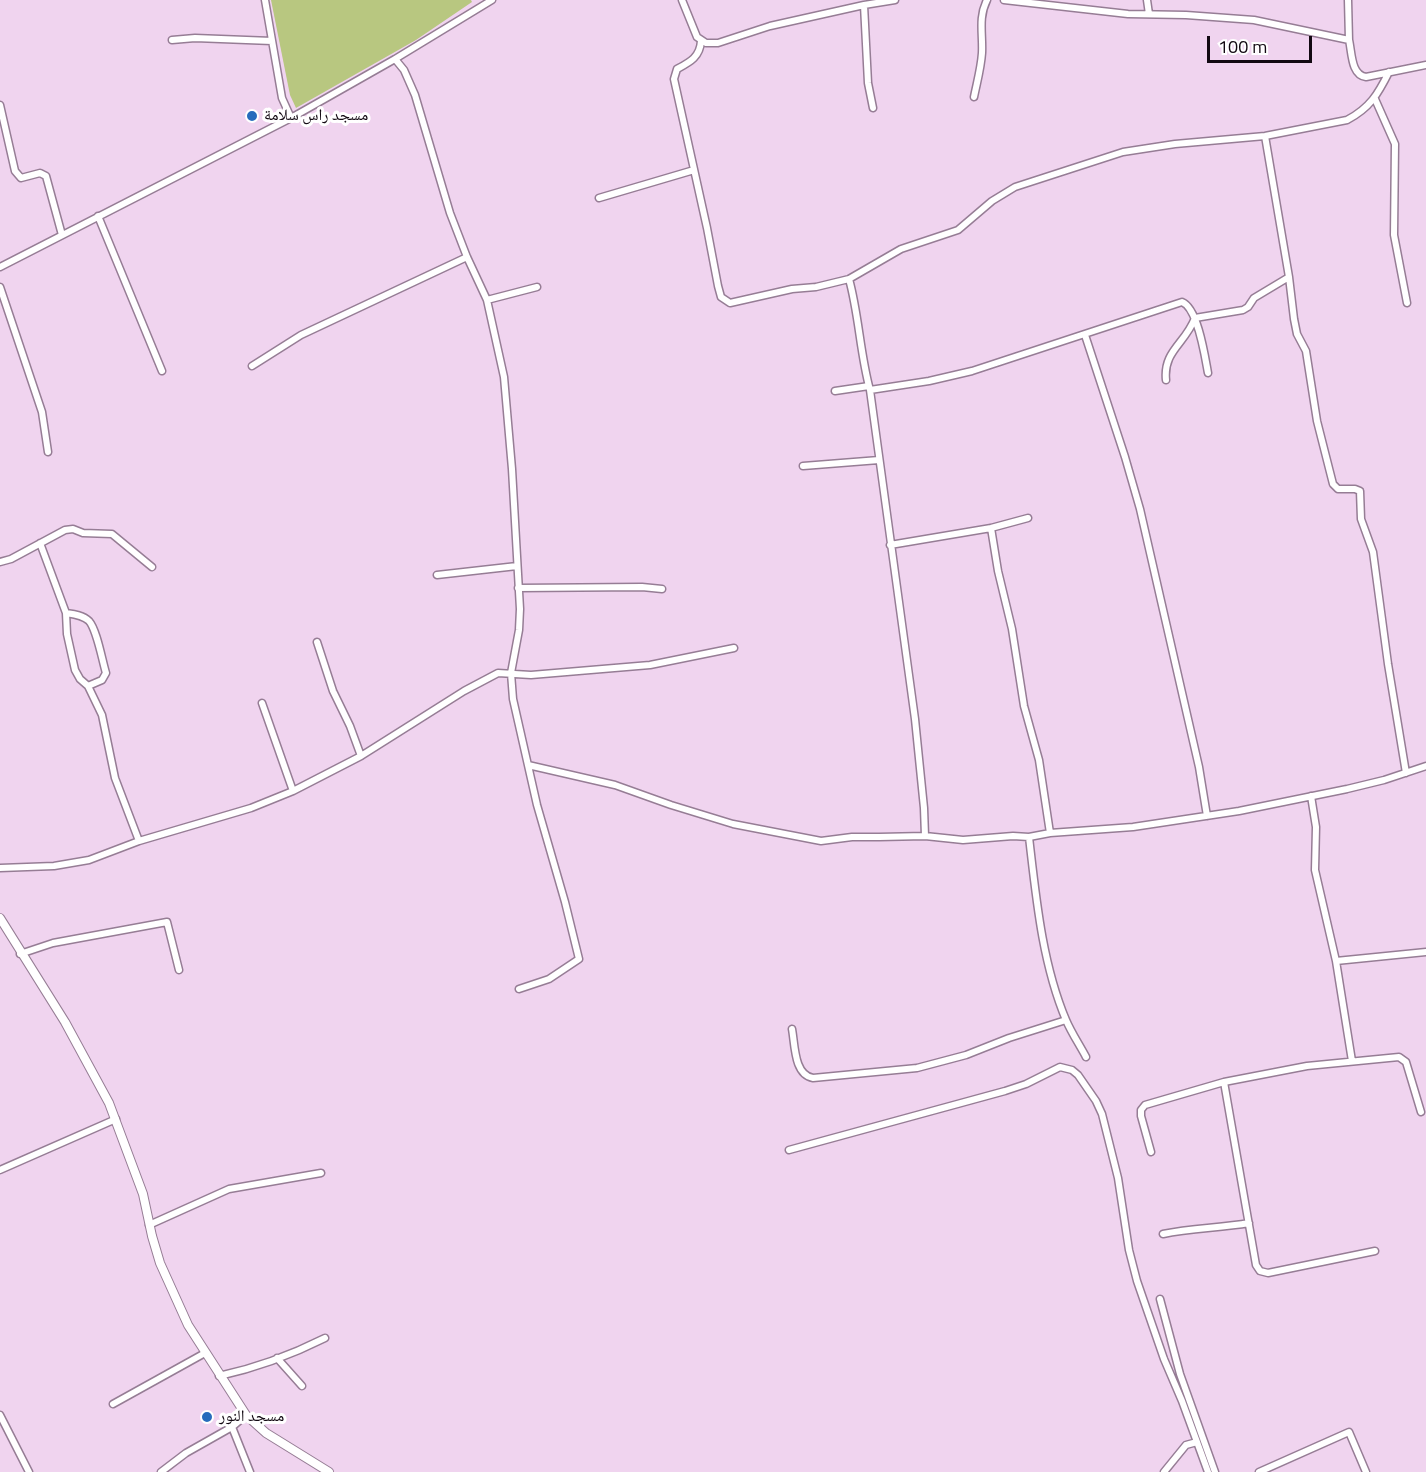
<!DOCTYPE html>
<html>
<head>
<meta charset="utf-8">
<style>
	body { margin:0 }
	#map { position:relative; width:1426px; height:1472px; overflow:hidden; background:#f0d4ef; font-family:"Titillium Web",sans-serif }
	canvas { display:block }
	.scale { position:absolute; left:1207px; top:36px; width:105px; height:27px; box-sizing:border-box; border:3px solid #120912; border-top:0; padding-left:8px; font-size:18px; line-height:21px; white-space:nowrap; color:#120912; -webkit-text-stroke:4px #fff; paint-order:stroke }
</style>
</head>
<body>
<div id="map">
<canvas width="1426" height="1472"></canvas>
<div class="scale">100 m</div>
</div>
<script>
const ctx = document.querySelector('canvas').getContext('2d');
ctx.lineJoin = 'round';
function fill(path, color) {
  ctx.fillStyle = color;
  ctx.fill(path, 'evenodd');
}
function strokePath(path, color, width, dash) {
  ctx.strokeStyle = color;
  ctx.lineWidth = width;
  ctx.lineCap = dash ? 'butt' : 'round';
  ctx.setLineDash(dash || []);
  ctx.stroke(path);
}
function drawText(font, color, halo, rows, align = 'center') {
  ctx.font = font + ' "Titillium Web","Noto Naskh Arabic",sans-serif';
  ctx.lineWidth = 6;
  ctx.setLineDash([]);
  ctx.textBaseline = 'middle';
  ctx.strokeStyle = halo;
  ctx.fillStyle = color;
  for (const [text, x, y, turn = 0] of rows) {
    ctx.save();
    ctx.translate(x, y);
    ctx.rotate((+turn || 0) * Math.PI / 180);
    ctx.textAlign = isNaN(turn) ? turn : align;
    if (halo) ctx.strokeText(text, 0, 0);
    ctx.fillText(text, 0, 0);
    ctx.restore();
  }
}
const green = new Path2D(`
	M271 0H471L472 2 416 40 296 108 290 95Z`);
const minor = new Path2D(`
	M265 0 282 98 291 118
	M682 0 697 37 706 43H718L770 26 864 5 895 0
	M1004 0 1128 14 1186 15 1254 20 1349 40C1352 53 1351 75 1366 77L1426 65
	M1147 0 1149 14
	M1348 0 1349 40
	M864 5 868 83 873 108
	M172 40 195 38 272 41
	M701 41C700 57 690 62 677 69L674 79 707 228 718 286 721 297 730 303 792 289 816 287 849 279 901 249 958 230 992 201 1015 187 1123 152 1175 144 1265 136 1347 120C1370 108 1378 94 1389 72
	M395 59 404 70 415 95 450 213 467 257 487 300 504 377 512 469 520 609 519 630 511 673 513 699 537 805 565 902 579 959 549 979 519 989
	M974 97C977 82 981 68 982 53 983 34 978 18 987 0
	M1375 99 1395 144 1394 235 1407 303
	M0 105 15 171 21 178 40 173 46 176 62 235
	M1265 136 1289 277 1294 319 1297 334 1306 351 1317 421 1333 484 1338 489H1355L1360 491 1361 519 1373 552 1388 664 1406 773
	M599 198 694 170
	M98 216 162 371
	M0 267 291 118 395 59 492 0
	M849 279C859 315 860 354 870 390L915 719 924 808 925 836
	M0 287 42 412 48 452
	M487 300 537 287
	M1195 318 1243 310 1248 307 1254 298 1289 277
	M1085 335 1125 457 1140 509 1199 767 1207 816
	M252 366 301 335 467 257
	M1166 380C1163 351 1185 344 1195 318
	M870 390 929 381 972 371 1182 302C1198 308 1205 357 1208 373
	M835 391 869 386
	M803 466 879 460
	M991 528 998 571 1012 629 1024 706 1039 760 1050 833
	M40 543 66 613 67 634 75 670 80 679 88 686 102 715 115 778 139 841
	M890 545 991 528 1028 518
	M0 562 11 559 65 530 73 529 83 533 112 534 152 567
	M437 575 517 566
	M518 588 642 587 662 589
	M66 613C73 614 83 615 89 621 97 630 102 660 106 673L102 680 88 686
	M317 642 333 691 350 726 361 756
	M262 703 293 791
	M528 765 615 785 671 805 733 824 821 841 852 837H879L925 836 963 840 1013 836 1029 837 1050 833 1133 827 1239 811 1347 789 1384 780 1426 766
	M1311 796 1316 827 1315 870 1336 961 1352 1061
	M1029 837C1036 897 1042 963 1066 1020 1071 1032 1079 1044 1086 1057
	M0 868 54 866 89 860 139 841 251 808 293 791 361 756 464 691 498 673 531 675 650 665 734 648
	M20 954 53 943 167 922 179 970
	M1336 961 1426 952
	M792 1029C795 1045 794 1075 813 1078L917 1068 966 1055 1009 1038 1066 1020
	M789 1150 1005 1091 1026 1084 1060 1067 1072 1070 1078 1075 1096 1101 1102 1114 1118 1178 1129 1250 1137 1281 1164 1359 1182 1401 1208 1472
	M1151 1152 1141 1116V1110L1145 1105 1224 1082
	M0 1170 116 1119
	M149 1225 229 1189 321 1173
	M1163 1234C1192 1228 1220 1228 1249 1223
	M1375 1251 1268 1273 1260 1271 1256 1265 1224 1082 1307 1066 1399 1057 1406 1062 1421 1112
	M1160 1299 1180 1374 1215 1472
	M277 1358 302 1386
	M219 1376C256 1368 291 1355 325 1338
	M113 1404 205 1353
	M0 1415 29 1472
	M246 1415 232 1427 250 1472
	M161 1472 186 1453 232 1427
	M1164 1472 1186 1445 1197 1442
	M1259 1472 1349 1432 1366 1472`);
const tertiary = new Path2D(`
	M0 918 65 1022 109 1103 143 1194 152 1236 160 1263 188 1325 246 1415 266 1433 329 1472`);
const markers = [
	[252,116,6,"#266cbc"],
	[207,1417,6,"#266cbc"]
];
const poiNames = [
	["مسجد راس سلامة",264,116],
	["مسجد النور",219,1417]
];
fill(green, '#b8c780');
strokePath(minor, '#967d95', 9);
strokePath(tertiary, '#967d95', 10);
strokePath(minor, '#fff', 6);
strokePath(tertiary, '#fff', 8);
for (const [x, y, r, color] of markers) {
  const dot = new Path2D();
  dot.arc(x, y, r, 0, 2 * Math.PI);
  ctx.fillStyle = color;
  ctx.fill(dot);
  strokePath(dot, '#fff', 2);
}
drawText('16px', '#120912', '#fff', poiNames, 'left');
</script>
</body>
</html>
